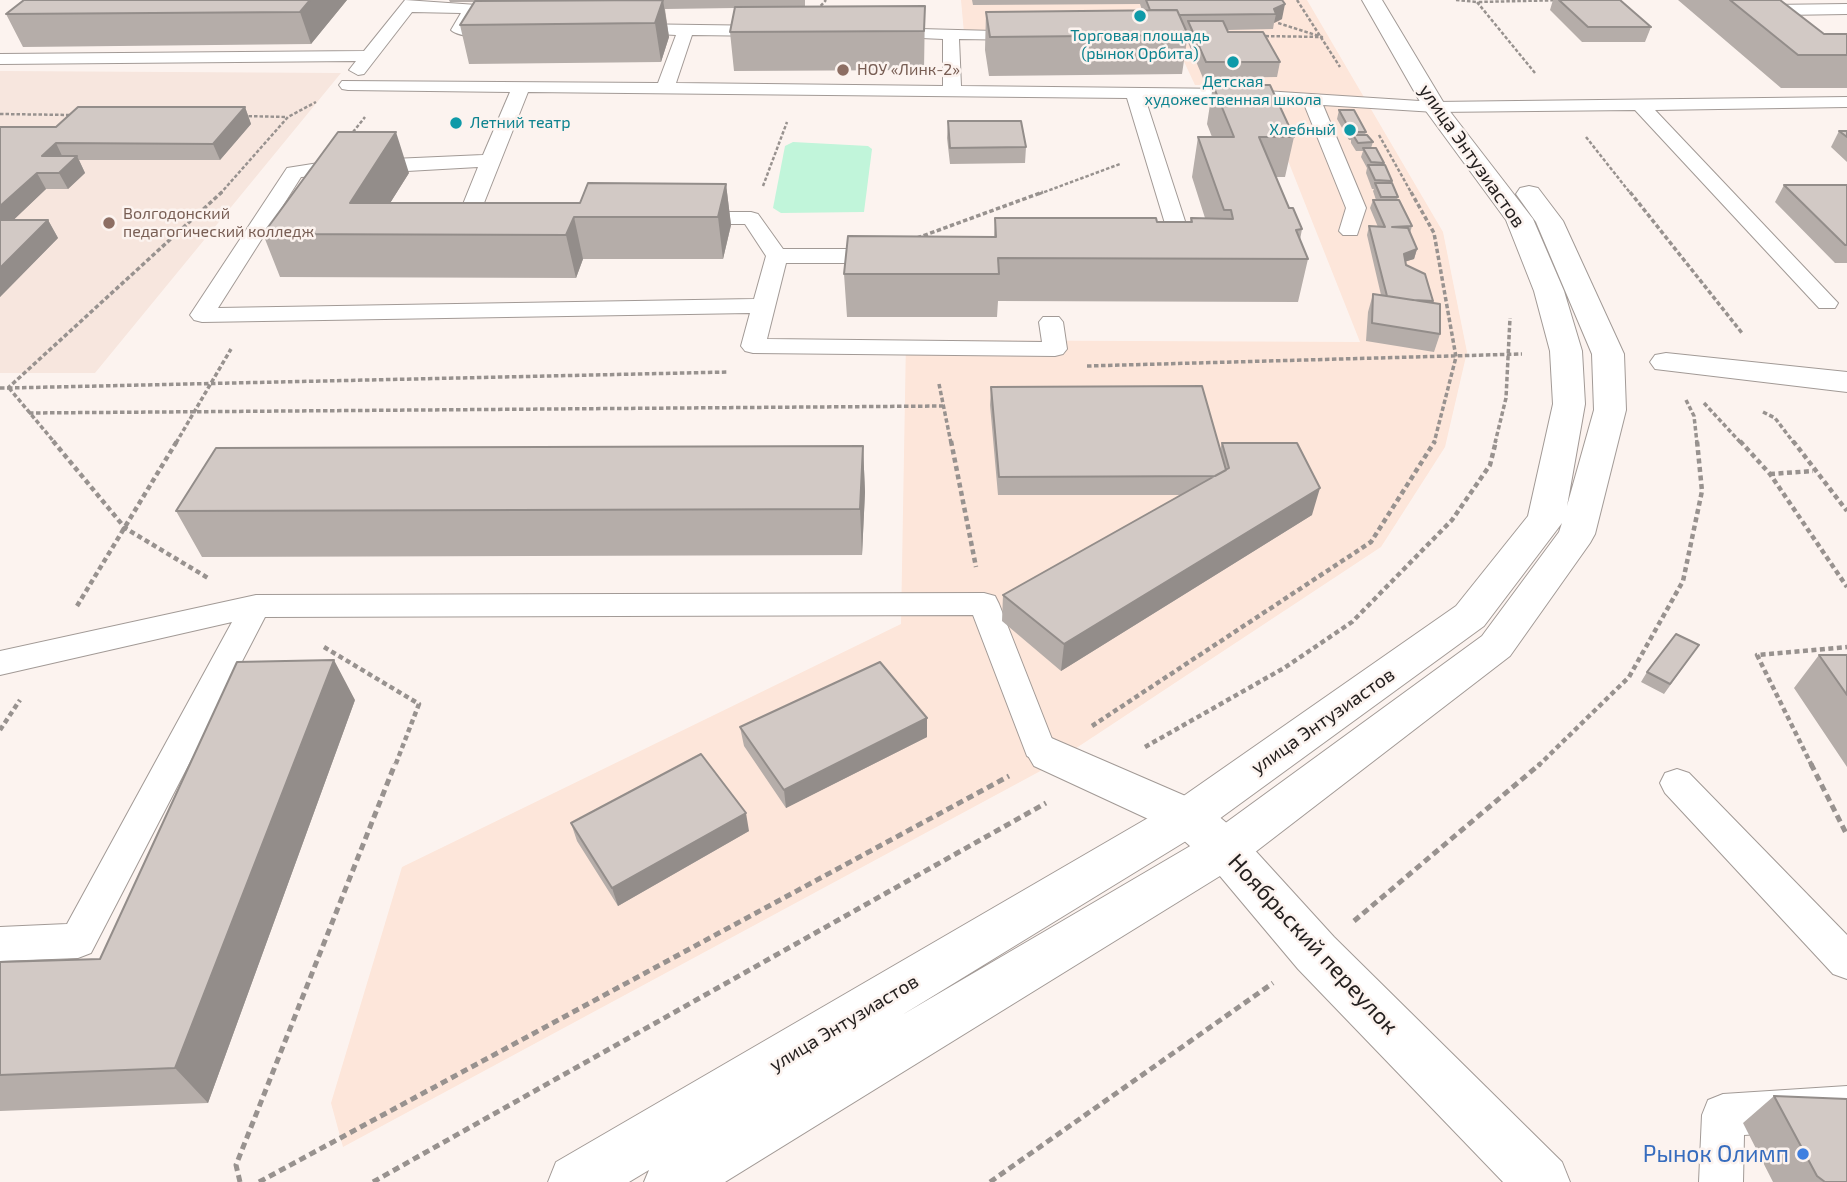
<!DOCTYPE html>
<html>
<head>
<meta charset="utf-8">
<style>
	body { margin:0 }
	canvas { display:block; background:#fcf3ef }
</style>
</head>
<body>
<canvas width="1847" height="1182"></canvas>
<script>
const ctx = document.querySelector('canvas').getContext('2d');
ctx.lineJoin = 'round';
function fill(path, color) {
  ctx.fillStyle = color;
  ctx.fill(path, 'evenodd');
}
function strokePath(path, color, width, dash) {
  ctx.strokeStyle = color;
  ctx.lineWidth = width;
  ctx.lineCap = dash ? 'butt' : 'round';
  ctx.setLineDash(dash || []);
  ctx.stroke(path);
}
function drawText(font, color, halo, rows, align = 'center') {
  ctx.font = font + ' "Exo 2",sans-serif';
  ctx.lineWidth = 5;
  ctx.setLineDash([]);
  ctx.textBaseline = 'middle';
  ctx.strokeStyle = halo;
  ctx.fillStyle = color;
  for (const [text, x, y, turn = 0] of rows) {
    ctx.save();
    ctx.translate(x, y);
    ctx.rotate((+turn || 0) * Math.PI / 180);
    ctx.textAlign = isNaN(turn) ? turn : align;
    if (halo) ctx.strokeText(text, 0, 0);
    ctx.fillText(text, 0, 0);
    ctx.restore();
  }
}
const commercial = new Path2D(`
	M961 0H1307L1443 232 1467 352 1445 447 1381 547 1046 768 343 1147 331 1103 402 867 901 624 906 340 1360 342 1258 85H1195L1171 34 964 33Z`);
const built = new Path2D(`
	M0 71 341 73 95 373H0Z`);
const green = new Path2D(`
	M793 142 868 146 872 149 864 212 781 213 773 208 785 146Z`);
const pathFar3 = new Path2D(`
	M1297 0 1340 67
	M1456 0 1477 2
	M817 10 826 0
	M1260 36 1322 37 1278 23
	M1535 73 1477 2 1566 0
	M0 114 73 115
	M243 116 287 117
	M353 132 365 117
	M1379 135 1412 194
	M1586 137 1631 194
	M763 186 787 122
	M220 194 288 117 316 102
	M1039 194 1120 164`);
const pathFar2 = new Path2D(`
	M1411 192 1434 233 1456 357 1434 443
	M1630 192 1742 333
	M917 238 1043 192
	M1087 366 1522 354
	M939 384 951 443
	M0 388H8L222 192
	M8 388 728 372
	M9 388 55 443
	M1686 400 1694 416 1697 443
	M1704 403 1741 443
	M1763 412 1775 418 1794 443
	M29 413 943 406
	M176 443 231 349
	M1495 443 1506 398 1510 318`);
const pathFar1 = new Path2D(`
	M53 441 125 528 208 578
	M951 441 976 567
	M1740 441 1770 474 1847 587
	M1793 441 1847 511
	M1770 474 1813 471
	M77 606 177 441
	M324 647 419 704 395 766
	M1092 726 1371 542 1435 441
	M0 730 20 700
	M1145 747 1284 668 1352 622 1452 520 1490 465 1496 441
	M1538 766 1629 677 1683 581 1702 491 1697 441
	M1812 766 1757 655 1847 647`);
const path = new Path2D(`
	M1811 764 1847 835
	M1354 921 1540 764
	M240 1182 236 1165 395 764
	M259 1182 1009 776
	M373 1182 1046 803
	M990 1182 1273 983`);
const lane = new Path2D(`
	M405 0 477 5 479 8 470 25 501 24 509 29C500 38 460 39 451 30L461 13 412 12 364 74 358 75 349 70 356 61 0 64V54L364 51Z
	M1847 4V14L1783 15 1828 53H1847V63L1818 62 1760 10 1768 5Z
	M628 24 771 26 779 31 771 36 692 35 676 83 943 86V39L877 36 875 33 883 28 1032 32 1034 35 1026 40 959 39 961 86 1234 89 1435 102 1847 97V107L1655 110 1838 303 1835 308H1819L1635 110 1435 112 1323 105 1366 208 1357 235H1343L1339 231 1346 208 1304 104 1234 99 1145 98 1196 255 1193 260H1172L1169 255 1173 250 1127 98 528 92 480 213 496 215 499 219 496 223H460L457 219 478 167 301 177 218 308 754 299 766 256 745 224H689L682 222 679 218 682 214 689 212H751L758 214 783 249H885L893 251 896 256 893 261 885 263H786L767 339 1042 342 1039 322 1043 317H1059L1063 322 1067 349 1063 354 1055 356 753 353 745 351 741 346 750 313 202 322 194 320 190 315 287 168 325 162 483 155 510 92 348 90 342 89 339 85 342 81 658 83 676 35 622 32 620 29 622 26Z
	M984 593 995 596 999 604 1052 739 1061 744 1066 754 1061 764 1049 767 1027 756 973 615 265 617 91 953 78 958 0 961V927L67 924 232 622 0 675V651L256 595Z
	M1677 769 1689 773 1847 935V979L1833 974 1665 793 1660 783 1665 773Z
	M1847 1086V1128L1744 1135 1743 1182H1699L1702 1115 1708 1100 1723 1094Z`);
const street = new Path2D(`
	M1666 353 1847 372V392L1655 369 1650 362 1655 355Z
	M1049 737 1204 804 1241 835 1334 937 1562 1162 1570 1182H1503L1298 969 1209 863 1172 830 1034 766 1027 754 1034 742Z`);
const secondary = new Path2D(`
	M1362 0H1382L1445 105 1533 219 1564 291 1582 351 1585 404 1567 506 1594 410 1592 354 1536 222 1516 194 1520 188 1529 186 1538 188 1563 221 1624 354 1626 410 1595 534 1590 543 1510 656 1241 863 725 1182H644L649 1170 629 1182H548L556 1162 1172 804 1456 606 1528 516 1553 404 1550 351 1534 291 1506 220 1423 107ZM1562 523 1559 532 1482 636 1209 835 902 1015 1204 830 1484 626Z`);
const wall = new Path2D(`
	M24 0H347L311 44 23 47 6 14Z
	M449 0H805V7L925 6 924 70 734 71 730 32 735 8 665 9 669 37 661 62 469 64 460 25 474 2H450Z
	M972 0H1282V19L1274 23 1273 29 1227 30 1228 32 1280 62 1277 77 1203 78 1187 40 1182 74 989 76 985 50 986 12 1142 10 1140 4 973 5Z
	M1553 0H1620L1651 27 1645 42H1582L1550 10Z
	M1678 0H1780L1824 34H1847V88H1781Z
	M1213 85 1294 137 1285 177H1276L1289 208 1302 229 1300 240 1308 259 1298 302 998 301 997 317H847L844 274 994 237 995 218 1157 222H1190L1191 218H1205L1192 177 1198 137H1212L1207 124Z
	M245 107 251 124 220 160H79L85 173 68 189H46L13 220H48L58 238 0 297V127H56Z
	M1339 110 1366 132 1365 135 1373 142 1371 148 1384 163 1383 165 1392 181 1391 183 1398 197 1397 200 1412 226 1410 233 1417 249 1414 259 1406 261V265L1433 301 1440 334 1434 352 1366 341 1368 312 1373 294 1381 295 1367 235 1369 226 1378 227 1370 208 1373 200H1376L1373 191 1374 189H1372L1366 173 1367 168 1361 157 1363 151H1356L1351 143V140H1349L1337 119Z
	M948 121 1026 147 1025 163 950 164 947 138Z
	M1839 131H1847V162L1831 147Z
	M409 173 390 203H580L726 184 731 225 723 259H583L576 278 280 277 263 234Z
	M1784 185H1847V263H1835L1775 202Z
	M991 387 1220 450 1222 443 1312 515 1061 671 1002 621 1003 595 1182 495H998L990 405Z
	M863 446 865 492 862 555 202 557 176 511Z
	M1692 655 1664 694 1641 682 1647 672Z
	M1819 655H1847V767L1794 688Z
	M355 700 208 1103 0 1111V962L100 959Z
	M740 727 927 737 786 808 744 746Z
	M571 823 749 831 618 906 577 841Z
	M1774 1096 1847 1182H1773L1743 1123Z`);
const shadedWall = new Path2D(`
	M310 0H347L311 44 300 12Z
	M663 0 669 37 661 62 655 23Z
	M1285 4 1282 19 1274 23 1276 14 1274 9Z
	M245 107 251 124 220 160 213 144Z
	M396 132 409 173 370 235 350 203Z
	M56 143 64 160 42 156Z
	M77 156 85 173 68 189 59 173Z
	M37 173 46 189 0 233V206Z
	M726 184 731 225 723 259 718 217Z
	M574 217 583 259 576 278 566 235Z
	M48 220 58 238 0 297V268Z
	M1417 249 1414 259 1401 263 1404 254Z
	M863 446 865 492 862 555 860 509Z
	M1320 488 1312 515 1061 671 1064 644Z
	M334 660 355 700 208 1103 175 1068Z
	M927 718V737L786 808 784 790Z
	M746 813 749 831 618 906 612 888Z`);
const building = new Path2D(`
	M24 0H310L300 12 6 14Z
	M663 0 655 23 460 25 475 1Z
	M1146 0H1282L1285 4 1274 9 1276 14 1179 15 1177 10H1150Z
	M1559 0H1620L1651 27H1588Z
	M1730 0H1780L1824 34H1847V55H1798Z
	M925 6 924 31 730 32 735 7Z
	M1177 10 1188 35 990 37 986 12Z
	M1188 21H1223L1228 32H1263L1280 62H1206Z
	M1213 85H1270L1294 137H1259L1289 208H1293L1302 229 1296 230 1308 259 998 258 999 274H844L848 236 996 237 995 218H1156L1157 222H1192L1191 218 1233 219 1231 210H1224L1198 137H1234Z
	M78 107H245L213 144 56 143 42 156H77L59 173H37L0 206V127H56Z
	M1339 110H1354L1366 132H1351Z
	M948 121H1021L1026 147 950 148Z
	M1839 131H1847V137Z
	M338 132H396L350 203H580L588 183 726 184 718 217H574L566 235 263 234Z
	M1353 135H1367L1373 142 1358 143Z
	M1363 148H1376L1384 163 1371 162Z
	M1368 165H1385L1392 181 1375 180Z
	M1375 183H1392L1398 197H1381Z
	M1784 185H1847V245H1845Z
	M1373 200H1399L1412 226 1392 227 1408 228 1417 249 1404 254 1406 265 1425 274 1433 301 1413 300 1387 296 1369 226 1385 227Z
	M0 220H48L0 268Z
	M1373 294 1440 304V334L1372 323Z
	M1202 386 1226 470 1215 476 999 477 991 387Z
	M1222 443H1297L1320 488 1064 644 1003 595 1229 468Z
	M863 446 860 509 176 511 216 448Z
	M1676 634 1699 645 1670 684 1647 672Z
	M1819 655H1847V695Z
	M334 660 175 1068 0 1075V962L100 959 237 662Z
	M880 662 927 718 784 790 740 727Z
	M701 754 746 813 612 888 571 823Z
	M1774 1096 1847 1099V1182H1825L1817 1176Z`);
const markers = [
	[1140,16,7,"#0f9aa8"],
	[1233,62,7,"#0f9aa8"],
	[843,70,7,"#8d6e63"],
	[456,123,7,"#0f9aa8"],
	[1350,130,7,"#0f9aa8"],
	[109,223,7,"#8d6e63"],
	[1803,1154,7,"#3f7fe0"]
];
const farCulturenames = [
	["Торговая площадь",1140,36],
	["(рынок Орбита)",1140,54],
	["Детская",1233,82],
	["художественная школа",1233,100],
	["Летний театр",470,123,"left"],
	["Хлебный",1336,130,"right"]
];
const farEducationnames = [
	["НОУ «Линк-2»",857,70],
	["Волгодонский",123,214],
	["педагогический колледж",123,232]
];
const streetNames = [
	["улица Энтузиастов",1472,156,55],
	["улица Энтузиастов",1323,721,-35],
	["улица Энтузиастов",844,1023,-31]
];
const nearStreetnames = [
	["Ноябрьский переулок",1313,944,47]
];
const nearShopnames = [
	["Рынок Олимп",1789,1154]
];
fill(commercial, '#fde6da');
fill(built, '#f7e6de');
fill(green, '#c1f5da');
strokePath(lane, '#a29a96', 2);
strokePath(street, '#a29a96', 2);
strokePath(secondary, '#a29a96', 2);
strokePath(pathFar3, '#98928f', 2.5, [3.5, 2]);
strokePath(pathFar2, '#98928f', 3.5, [4.5, 2.5]);
strokePath(pathFar1, '#98928f', 4.5, [5, 3.5]);
strokePath(path, '#98928f', 5, [7, 4.5]);
fill(lane, '#fff');
fill(street, '#fff');
fill(secondary, '#fff');
fill(wall, '#b5ada9');
fill(shadedWall, '#938d8a');
fill(building, '#d2c9c5');
strokePath(building, '#938d8a', 2);
for (const [x, y, r, color] of markers) {
  const dot = new Path2D();
  dot.arc(x, y, r, 0, 2 * Math.PI);
  ctx.fillStyle = color;
  ctx.fill(dot);
  strokePath(dot, '#fcf3ef', 2.5);
}
drawText('16px', '#0d838f', '#fcf3ef', farCulturenames);
drawText('16px', '#785e54', '#fcf3ef', farEducationnames, 'left');
drawText('19px', '#252120', '#fcf3ef', streetNames);
drawText('23px', '#252120', '#fcf3ef', nearStreetnames);
drawText('23px', '#366cbe', '#fcf3ef', nearShopnames, 'right');
</script>
</body>
</html>
